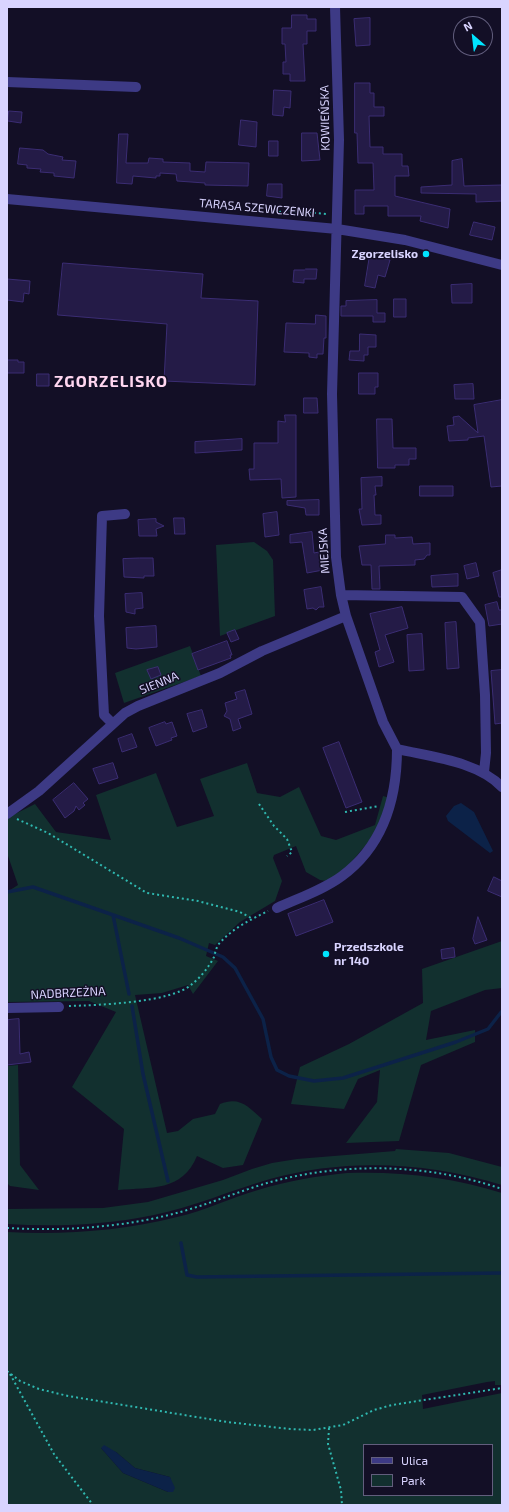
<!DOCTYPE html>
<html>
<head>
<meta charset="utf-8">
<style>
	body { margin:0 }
	#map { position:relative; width:509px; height:1512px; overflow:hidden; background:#130f26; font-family:"Exo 2",sans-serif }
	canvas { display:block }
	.frame { position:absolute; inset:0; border:8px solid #d9d4ff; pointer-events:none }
	.legend { position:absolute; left:363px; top:1444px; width:130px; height:52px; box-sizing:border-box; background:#130f26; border:1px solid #625e7d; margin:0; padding:5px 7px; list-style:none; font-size:12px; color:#d9d4ff }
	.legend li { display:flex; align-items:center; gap:8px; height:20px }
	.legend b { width:20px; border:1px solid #625e7d }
	.north { position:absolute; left:453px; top:16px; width:40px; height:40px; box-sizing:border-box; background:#130f26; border:1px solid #625e7d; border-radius:50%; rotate:332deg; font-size:11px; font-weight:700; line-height:16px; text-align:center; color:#d9d4ff }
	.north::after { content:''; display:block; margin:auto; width:14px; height:18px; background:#00e5ff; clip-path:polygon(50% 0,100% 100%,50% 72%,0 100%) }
</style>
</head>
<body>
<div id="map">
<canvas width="509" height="1512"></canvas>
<div class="frame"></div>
<ul class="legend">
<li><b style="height:5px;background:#3d3a85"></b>Ulica</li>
<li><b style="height:11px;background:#12302f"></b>Park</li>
</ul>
<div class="north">N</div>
</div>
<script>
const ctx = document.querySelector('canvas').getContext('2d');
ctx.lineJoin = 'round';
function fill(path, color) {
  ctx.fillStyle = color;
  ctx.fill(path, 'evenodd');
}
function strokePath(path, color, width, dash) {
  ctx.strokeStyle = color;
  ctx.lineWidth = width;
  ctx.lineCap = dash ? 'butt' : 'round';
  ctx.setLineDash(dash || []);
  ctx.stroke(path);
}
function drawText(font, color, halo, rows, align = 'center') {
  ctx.font = font + ' "Exo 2",sans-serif';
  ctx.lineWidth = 3;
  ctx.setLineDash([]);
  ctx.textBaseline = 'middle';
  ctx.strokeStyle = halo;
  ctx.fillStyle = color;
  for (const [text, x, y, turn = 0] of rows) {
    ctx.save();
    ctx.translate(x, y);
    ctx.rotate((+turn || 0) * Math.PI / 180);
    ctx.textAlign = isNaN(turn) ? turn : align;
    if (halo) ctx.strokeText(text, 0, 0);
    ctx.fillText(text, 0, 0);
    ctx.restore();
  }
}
const green = new Path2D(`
	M254 542 267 551 273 560 275 616 220 636 216 545Z
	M190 646 201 676 124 703 115 673Z
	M247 763 257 793 280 797 299 787 321 836 336 840 375 825 383 796 390 798 376 833 342 873 326 881 320 880 306 872 296 846 274 855 273 858 282 881 275 901 240 922 215 945 209 943 206 956 218 961 193 994 188 985 162 993 135 995 167 1133 178 1131 193 1119 215 1114 220 1104C239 1096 248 1106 262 1119L243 1165 223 1168 197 1156C182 1192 151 1187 118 1190L124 1129 72 1087 116 1012 89 1001 7 1002V892L18 885 7 853V818L35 804 56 832 111 840 96 795 156 773 177 827 214 816 200 779Z
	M502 941V988L485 990 431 1011 426 1040 475 1030V1042L421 1065 399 1141 346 1143 377 1102 380 1070 358 1079 344 1109 291 1104 300 1067 349 1044 423 1003 422 969Z
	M18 1065 20 1165 39 1190 10 1186 7 1183V1066Z
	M396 1149 449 1153 502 1167V1185C427 1162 346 1158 270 1179 231 1190 194 1207 154 1215 105 1225 57 1227 7 1224V1209L103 1208 148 1202 223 1180 252 1169 272 1163 297 1159 395 1151Z
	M347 1173C400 1171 452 1177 502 1193V1385H495V1381L487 1382 422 1395 423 1409 502 1393V1505H7V1232C65 1235 120 1231 177 1217 204 1211 230 1198 258 1190 287 1181 317 1176 347 1173ZM364 1445H492V1495H364ZM101 1448 116 1452 135 1468 170 1477 173 1492H168L123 1473Z`);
const water = new Path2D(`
	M461 803 474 812 493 851 490 853 448 821 446 816 454 806Z
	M104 1445 116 1452 135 1468 170 1477 175 1488 173 1492H168L123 1473 101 1448Z`);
const stream = new Path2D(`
	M7 892 33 887 179 938 223 957 235 968 263 1019 271 1057 277 1070 289 1076 314 1081 343 1078 456 1042 488 1029 502 1011
	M113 915 129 994
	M132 1006 143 1074 168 1181
	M181 1243 187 1275 197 1277 502 1273`);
const building = new Path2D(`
	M292 15H307V19H316V31H307V44H303L305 81H290V74H283V62H286L285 44H282V28H291Z
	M370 18V45L356 46 354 19Z
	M355 83H370V93H374V107H384V116H369L370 147H383V154H402V166H408L409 176H395V196L450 209 448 228 420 221 421 216H388V206H364V214H355V190H374L373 163H358L357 133H355Z
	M274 90 291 91 290 108 284 107 283 116 273 115Z
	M9 111 22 112 21 123 8 121Z
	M241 120 257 122 256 147 239 145Z
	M302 133H317L320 160 302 161Z
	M119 134H128L126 163H148L149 158 163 159V162L190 163V171L205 172 206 162 249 163 248 186 205 185V183L177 181 176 174 160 173V176H156V178L133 176 132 184 117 183Z
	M269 141H278V156H269Z
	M20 148 43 150 48 154 63 157 62 160 76 161 74 178 54 176V173L40 172 41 169 27 168V165L18 164Z
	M462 159 464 186 502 185V201L476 202V194L421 193V187L452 185V161Z
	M268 184H282V198L267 196Z
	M474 222 495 227 492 240 470 235Z
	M370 255 390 260 385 277 378 275 375 288 365 286Z
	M63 263 203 274 201 298 258 301 255 385 164 381 167 324 58 315Z
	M306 269H317L316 279H304V283L293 282 294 270H304Z
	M7 279 30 281 29 294 24 293 23 302 7 300Z
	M472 284V303H452L451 285Z
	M394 299H406V317H394Z
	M377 300V313H385V322H373V316H341V306H346V301Z
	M316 315 326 316V338H324L323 354H317V358L309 357V353L284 352 286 323 315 324Z
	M360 334 376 335V347H368V355H364V361L349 360 350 351H359Z
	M7 360H18V362H24V373H7Z
	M359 373H378V387H375V394H359Z
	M37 374H49V386H37Z
	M473 384 474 399H455L454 385Z
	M304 398H317L318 413H304Z
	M502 400V486L491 487 484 436 468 438V440L449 441 447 426 454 425 453 417 459 416 478 433 474 405Z
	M285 415H296V497L282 498 281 479 250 480 249 469H254V443H278V421L285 422Z
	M377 419H392L393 448H416V459H409V465H395V468H378Z
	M242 439V450L195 453V442Z
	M382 477V486H375L376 495H374L375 515H381V524L362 525 359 509H362L361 478Z
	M420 486H453V496H420Z
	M319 500V515H306L305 508 287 505V501Z
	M277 512 279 535 265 537 263 514Z
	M174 518H184L185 534H175Z
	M156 519V522L164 526 156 529 157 536H139L138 520Z
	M312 532 314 553 319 552 323 570 307 573 302 542 290 543V535Z
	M386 535H395V538L412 537 413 544 430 543V555H427L424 559 415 560V565L379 566 380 589H372L371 565H362L359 546 385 544Z
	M140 558H153L154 576H144V578L124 577 123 559Z
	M476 563 479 576 467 579 464 566Z
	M502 570V597H499L493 573Z
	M458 574V586L432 587 431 576Z
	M321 587 324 607H319L316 610 313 608 307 609 304 590Z
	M142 593 143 608 135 609V614L126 612 125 594Z
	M497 602 499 610H502V624L489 626 485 605Z
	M402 607 408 628 385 635 394 662 379 667 375 652 380 650 370 614Z
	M456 622 459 668 447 669 445 623Z
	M156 626 157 647 136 649 127 648 126 628Z
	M235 630 239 639 231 642 227 633Z
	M422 634 424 670 409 671 407 635Z
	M227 641 232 655H230L231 658 198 670 192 654Z
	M158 667 161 675 151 679 147 670Z
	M502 670V723L495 724 491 671Z
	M245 690 252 714 238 719 241 728 233 731 230 719 224 716 227 711 225 703 237 699 235 693Z
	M202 710 207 727 193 732 187 714Z
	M165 722 166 724 172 722 177 736 171 738 172 740 156 746 149 728Z
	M132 734 137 747 122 752 118 739Z
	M339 742 362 802 346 808 323 748Z
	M113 763 118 778 99 784 93 769Z
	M74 783 88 799 83 803 85 805 79 810 76 806 74 811 65 818 53 800Z
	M494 877 502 881V897L488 891Z
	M324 900 333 922 296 936 288 914Z
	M478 917 487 940 475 944 473 939Z
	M454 948 455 957 442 959 441 950Z
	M19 1019 20 1054 29 1052 31 1062 7 1065 8 1020Z`);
const path = new Path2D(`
	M279 212 289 211 327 214
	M259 804 274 826 287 839 292 852 287 856
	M345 812 379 806
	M17 819 48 833 147 893 198 901 240 912 253 919
	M69 1006C98 1005 169 1003 191 985 200 978 209 967 214 957 215 953 216 949 218 945 231 929 250 920 268 911
	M7 1228C62 1231 115 1228 169 1215 202 1207 234 1193 267 1183 342 1162 427 1163 502 1189
	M7 1371 20 1381 39 1389 68 1396 227 1422 290 1429 313 1430 343 1425 374 1410 392 1405 502 1388
	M10 1374 54 1454 93 1505
	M329 1428 328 1444 341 1490 342 1505`);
const minor = new Path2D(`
	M335 7 339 140 332 394 336 557 341 595 346 616 383 722 397 749C431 757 477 761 502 787
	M7 82 136 87
	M7 199 337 229 405 240 502 265
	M341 595 462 597 480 622 485 695 486 753 484 772
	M113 724 104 715 99 616 102 516 125 514
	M7 814 39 791 125 713 138 706 220 673 262 651 346 616
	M277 908C299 898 323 890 342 876 384 845 397 799 397 749
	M7 1008 59 1007`);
const markers = [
	[426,254,4,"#00e5ff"],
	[326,954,4,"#00e5ff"]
];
const streetNames = [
	["KOWIEŃSKA",325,118,-91],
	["TARASA SZEWCZENKI",257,208,5],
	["MIEJSKA",324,551,-94],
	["SIENNA",159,683,-22],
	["NADBRZEŻNA",68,993,-3]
];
const poiNames = [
	["Zgorzelisko",418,254],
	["Przedszkole",334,947,"left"],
	["nr 140",334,961,"left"]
];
const districtNames = [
	["ZGORZELISKO",111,382]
];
fill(green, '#12302f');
fill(water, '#0c2248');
strokePath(stream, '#0c2248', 3.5);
fill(building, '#241b47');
strokePath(building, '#3b2d73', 1);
strokePath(path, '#2fb8b0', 2, [2, 3]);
strokePath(minor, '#3d3a85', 10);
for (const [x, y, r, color] of markers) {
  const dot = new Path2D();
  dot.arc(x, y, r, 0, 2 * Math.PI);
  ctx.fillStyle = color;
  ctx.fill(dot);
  strokePath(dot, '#130f26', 1.5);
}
drawText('12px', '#d9d4ff', '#130f26', streetNames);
drawText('bold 12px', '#d9d4ff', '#130f26', poiNames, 'right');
ctx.letterSpacing = '1px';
drawText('bold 16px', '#ffd6f0', '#130f26', districtNames);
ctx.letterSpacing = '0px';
</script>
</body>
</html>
